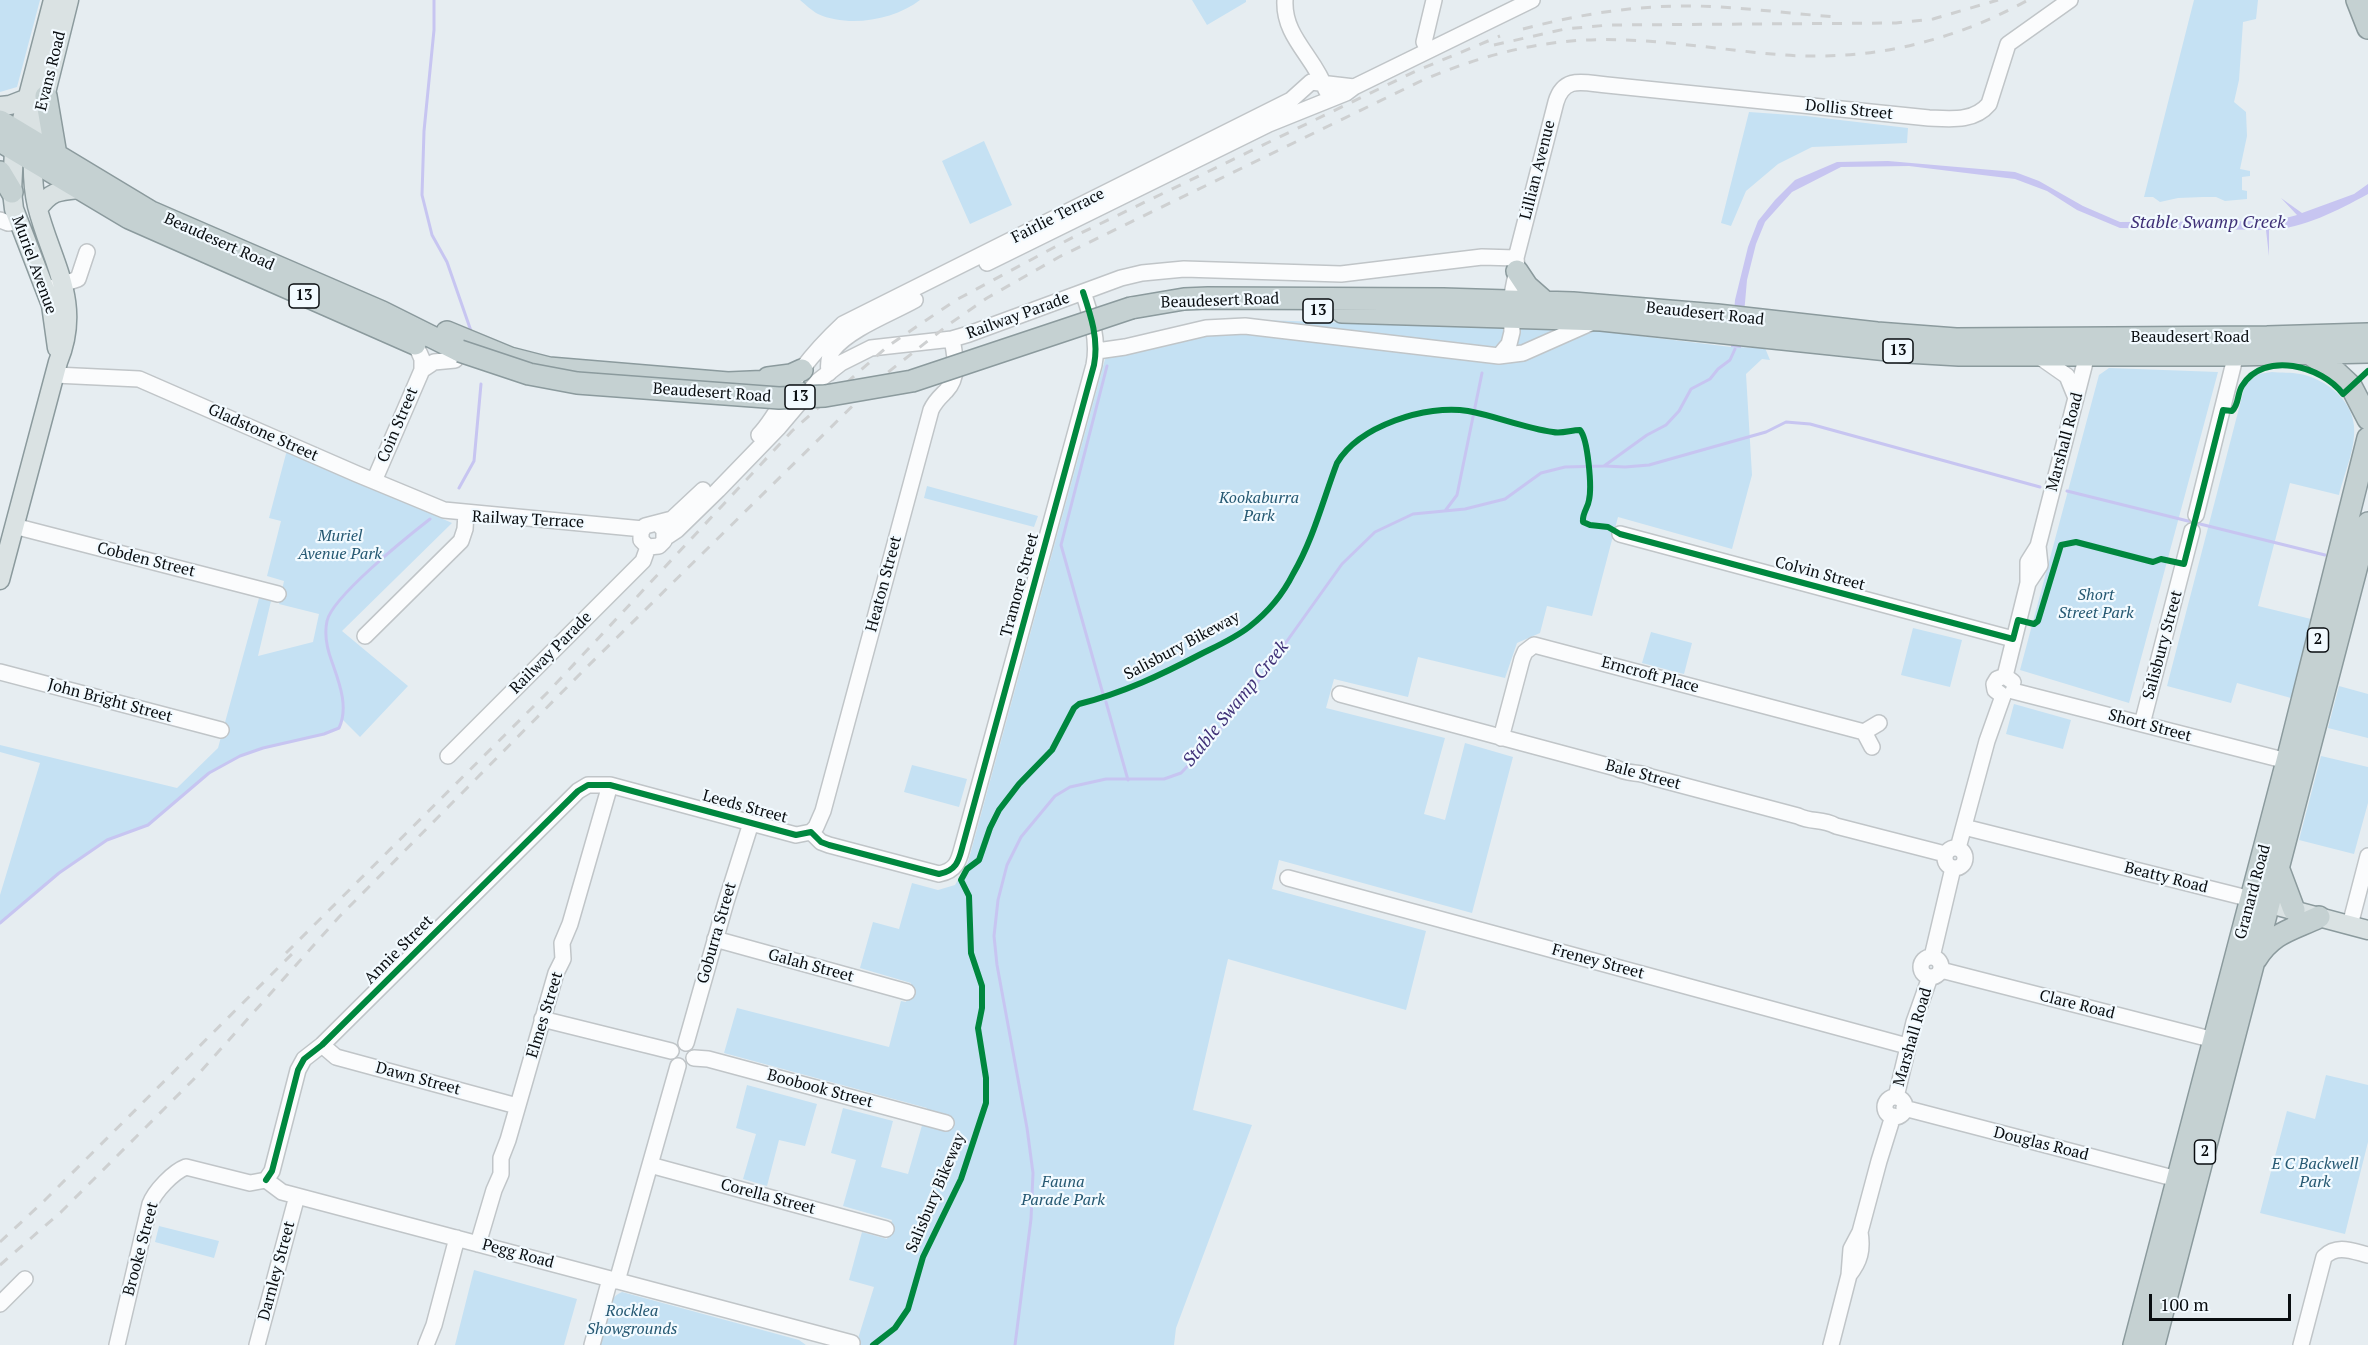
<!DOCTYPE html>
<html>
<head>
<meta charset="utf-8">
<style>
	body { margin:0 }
	#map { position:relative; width:2368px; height:1345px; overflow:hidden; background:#e6edf1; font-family:"PT Serif",serif }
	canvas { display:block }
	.scale { position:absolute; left:2149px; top:1294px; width:142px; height:27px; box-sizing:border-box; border:3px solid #090d10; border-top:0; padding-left:8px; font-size:18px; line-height:21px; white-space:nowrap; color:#090d10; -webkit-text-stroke:4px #f2faff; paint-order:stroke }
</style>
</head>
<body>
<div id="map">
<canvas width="2368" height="1345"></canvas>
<div class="scale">100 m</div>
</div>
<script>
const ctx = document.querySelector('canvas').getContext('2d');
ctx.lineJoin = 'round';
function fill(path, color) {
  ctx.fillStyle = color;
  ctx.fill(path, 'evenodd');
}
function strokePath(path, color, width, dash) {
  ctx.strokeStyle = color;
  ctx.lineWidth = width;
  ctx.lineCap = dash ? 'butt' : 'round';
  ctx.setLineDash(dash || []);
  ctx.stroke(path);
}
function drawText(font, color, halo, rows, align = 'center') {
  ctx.font = font + ' "PT Serif",serif';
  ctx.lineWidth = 4.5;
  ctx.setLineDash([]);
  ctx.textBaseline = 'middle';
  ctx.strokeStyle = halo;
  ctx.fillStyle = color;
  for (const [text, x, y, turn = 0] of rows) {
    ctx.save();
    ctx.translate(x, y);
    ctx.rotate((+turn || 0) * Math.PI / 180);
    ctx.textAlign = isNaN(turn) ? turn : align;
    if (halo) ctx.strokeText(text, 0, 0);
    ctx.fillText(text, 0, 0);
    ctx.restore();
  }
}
const green = new Path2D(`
	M0 0H40L17 87 0 92Z
	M800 0H920C894 20 849 28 818 14 812 11 805 4 800 0Z
	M1192 0H1246V2L1207 25Z
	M2194 0H2258L2256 19 2243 22 2239 80 2234 102 2246 112 2247 136 2240 169 2250 171V176L2242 177V190L2247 191V199L2225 201 2216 197H2203L2178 198 2160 202 2153 197H2144Z
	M1749 112 1806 116 1908 128 1907 143 1812 147 1778 164 1746 191 1731 226 1721 223Z
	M984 141 1012 205 970 224 942 161Z
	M1230 319 1599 331 1731 347 1765 348 1770 360 1762 359 1746 374 1752 475 1732 549 1618 517 1592 616 1547 606 1540 633 1517 643 1505 678 1418 657 1408 697 1334 679 1326 708 1445 738 1424 814 1445 820 1465 743 1513 757 1472 913 1279 860 1272 889 1426 931 1406 1010 1228 959 1193 1110 1252 1125 1176 1328 1174 1345H856L874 1287 849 1280 862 1232 887 1239 892 1220 843 1206 856 1160 831 1153 843 1108 893 1121 881 1167 908 1174 927 1108 724 1053 737 1008 889 1047 901 1001 906 1002 911 983 860 968 873 922 899 929 912 883 938 890 955 885 968 862 1110 341Z
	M2109 368 2218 372 2129 703 2020 670 2099 375Z
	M2272 372C2281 373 2291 372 2300 374 2325 379 2352 399 2354 426 2356 448 2344 474 2339 495L2290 483 2258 606 2311 619 2291 698 2237 683 2231 703 2167 686 2245 385 2258 374Z
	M287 450 452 523 342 631 408 686 360 737 343 720 339 728 332 732 263 748 240 756 209 773 148 825 107 840 59 873 0 923V895L40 763 0 752V745L177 788 218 748 259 598 271 601 258 656 313 642 319 614 279 604 284 581 267 576 281 521 269 518Z
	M927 486 1038 516 1034 527 924 498Z
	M1913 628 1962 640 1950 687 1901 675Z
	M1651 632 1692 643 1684 674 1642 663Z
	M2339 686 2368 694V738L2328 728Z
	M2014 704 2071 720 2063 749 2006 734Z
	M2321 756 2368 767V803L2354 854 2299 840Z
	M912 765 967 779 959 807 904 792Z
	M2326 1075 2368 1085V1142L2345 1234 2260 1213 2287 1111 2315 1119Z
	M747 1085 817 1104 805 1146 779 1140 767 1186 743 1179 756 1134 736 1128Z
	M159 1226 219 1241 214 1258 155 1242Z
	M474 1270 577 1299 564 1345H455Z
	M622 1292 799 1340 806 1345H598C603 1329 605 1298 622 1292Z`);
const water = new Path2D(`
	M1888 161 2015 172 2039 181 2083 206 2120 222 2275 221 2297 215 2281 198 2302 213 2354 194 2368 184V194C2337 211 2304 228 2269 230V256L2266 230 2120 228 2077 210 2047 191 2015 179 1909 166 1841 167 1792 192 1765 222 1756 244 1747 280 1741 348 1731 347 1735 300 1748 247 1758 221 1775 200 1795 180 1837 162Z`);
const stream = new Path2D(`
	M434 0V30L424 131 422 195 432 235 447 262 471 331
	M1605 466 1625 467 1649 465 1766 432 1786 422 1810 424 2040 487
	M459 488 474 461 481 384
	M2067 491 2325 555
	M1445 511 1457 495 1482 373
	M1103 694 1061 545 1107 366
	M1106 702 1128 780
	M0 923 59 873 107 840 148 825 209 773 240 756 263 748 324 734 339 728C349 707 339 682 332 662 327 649 324 635 327 621 332 597 407 537 430 519
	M1015 1345 1031 1219 1033 1173 1027 1128 997 965 994 936 998 900 1007 865 1021 837 1055 796 1070 787 1106 779H1164L1181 773 1206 747 1252 690 1342 564 1375 532 1413 514 1465 509 1505 499 1541 473 1565 467 1604 466 1647 435 1666 425 1679 411 1691 389 1710 379 1718 369 1730 360 1735 349`);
const minor = new Path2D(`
	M1285 0C1283 37 1315 57 1326 90
	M1428 49 1424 42 1434 0
	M0 220 8 223 19 222
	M987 263 1269 124 1346 93 1354 87 1532 0
	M54 287 78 279 87 252
	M1097 351 1125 347 1206 328 1245 326 1499 356 1523 353 1593 322
	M2037 355 2067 376 2076 398
	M1499 356 1509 344 1512 332 1511 300 1517 269 1516 258 1556 102C1564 75 1584 83 1607 85L1929 118C1951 119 1974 122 1989 104L2008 44 2070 0
	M422 370 434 362 455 360
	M829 373C828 365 828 357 833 350 849 329 892 313 915 300
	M55 375 139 379 357 474 444 510 643 529
	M759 435C777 416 787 391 802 369 814 353 828 338 843 324L1291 100 1311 82 1354 87
	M374 481 422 370V359L415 343
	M2196 515 2238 346
	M658 524 664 530V541L659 546 648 547 641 540V532L645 526 672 519 703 490
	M14 526 278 594
	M1620 534 2013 639
	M665 538 677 530 718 490 779 427 818 381 841 363 871 348 952 339 969 334 1121 278 1142 273 1184 269 1341 274 1482 257 1516 258
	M2028 583 2040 565 2038 546
	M365 636 461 541 465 529 466 513
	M0 672 221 730
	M2005 676 2028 583V562L2038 546 2089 347
	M2013 691 2287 761
	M1340 694 1616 768C1629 775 1639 771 1651 777L1798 816C1812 823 1821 818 1836 826L1945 854
	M2003 696 1995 690 1994 684 1997 679 2005 676 2013 682
	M2142 724 2192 531
	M1501 738 1522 659 1525 652 1534 645 1864 732
	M1872 747 1864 732 1879 723
	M448 756 643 561 648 547
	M1964 827 2251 899
	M811 832 816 827 823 811 931 410C935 401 940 397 946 391 960 376 955 356 952 339
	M1958 848 1987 741 2003 696
	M1945 858a10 10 0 1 1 20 0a10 10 0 1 1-20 0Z
	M1288 878 1907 1046
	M2350 925 2368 856
	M715 939 907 992
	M1921 967a10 10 0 1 1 20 0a10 10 0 1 1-20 0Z
	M1932 957 1953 868
	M1941 970 2214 1040
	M542 1019 671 1051
	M686 1043 726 902 751 823
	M322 1045 336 1057 517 1106
	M694 1058 708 1059 946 1123
	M1896 1097 1914 1022 1930 977
	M1885 1107a10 10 0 1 1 20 0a10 10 0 1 1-20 0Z
	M1904 1108 2177 1179
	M650 1165 886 1229
	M266 1180 272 1171 298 1070 304 1059 322 1045 578 791 588 785H610L796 835 811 832 821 842 829 845 939 874C959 870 959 858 964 841L1094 365C1099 340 1091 316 1083 292
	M266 1180 282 1192 852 1343
	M478 1244 494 1190 501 1174V1158L508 1140 556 973 563 959 562 943 570 924 610 785
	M1849 1275C1860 1261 1863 1250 1860 1232
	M617 1281 678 1066
	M0 1304 25 1279
	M117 1345 150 1204C155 1191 173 1172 186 1167L250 1183 266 1180
	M257 1345 297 1196
	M426 1345 434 1325 457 1238
	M592 1345 610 1279
	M1831 1345 1849 1275 1851 1249 1860 1232 1879 1161 1893 1116
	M2301 1345 2324 1257C2337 1244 2352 1251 2368 1255`);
const major = new Path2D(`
	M53 0 14 150 12 192 14 209 51 305 57 348
	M0 106 10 105 28 98
	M38 209C51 191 58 191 79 189
	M0 580 58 362C83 302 51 262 37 206 32 184 32 163 34 141L69 0
	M2255 900 2368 930`);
const highway = new Path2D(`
	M2357 0 2368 28
	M46 96 56 155
	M0 121 151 212 382 312 460 351
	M0 141 129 218 415 344
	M0 172 12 192
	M1517 271 1527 286 1544 301
	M1131 308 1184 299 1208 298 1443 299 1573 303 1717 315 1877 333 1956 339 2267 337 2368 334
	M1342 312 1601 320 1907 352 1959 355H2236L2368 352
	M447 332 510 358 549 368 728 383 773 381 786 385 805 396
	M2310 354 2336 372 2351 386 2368 419
	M768 378 791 375 802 370
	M2279 870 2294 910
	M2256 959C2273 932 2292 930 2319 917
	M2134 1345 2287 761 2368 438
	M2154 1345 2368 523`);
const rail = new Path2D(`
	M1523 29C1580 14 1637 5 1696 6 1743 7 1791 14 1838 17
	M1494 45 1565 29 1609 25 1896 23 1933 19 1998 0
	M286 953 548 692 792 431 888 346 956 300 1079 234 1416 71 1500 36
	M0 1242 44 1201 297 949
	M0 1265 61 1212 193 1080 339 917 587 667 882 377 948 325 987 298 1059 257 1423 80C1475 58 1528 43 1585 40 1651 37 1718 50 1784 55 1871 61 1952 42 2028 0`);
const highwayBridge = new Path2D(`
	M460 351 529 374 577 383 779 398 825 396 912 381 1131 308`);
const cycleway = new Path2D(`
	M266 1180 272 1171 298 1070 304 1059 322 1045 578 791 588 785H610L796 835 811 832 821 842 829 845 939 874C959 870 959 858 964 841L1094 365C1099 340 1091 316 1083 292
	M873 1345 895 1328 908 1309 923 1257 961 1179 986 1103V1078L978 1028 982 1008V986L971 953 969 896 961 880 967 869 979 860 990 828 999 810 1019 784 1052 750 1074 708 1079 704C1123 693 1161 675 1201 654 1217 646 1235 638 1249 627 1267 613 1283 594 1293 574 1313 540 1323 500 1337 463 1359 426 1426 404 1468 411 1496 416 1524 428 1553 432 1562 434 1571 430 1580 430 1588 439 1592 487 1589 500 1588 508 1582 513 1583 522L1590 525 1608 527 1620 534 2013 639 2018 620 2034 624 2038 621 2061 545 2076 542 2153 562 2161 559 2184 564 2223 410 2232 411C2239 405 2237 394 2242 386 2264 350 2322 366 2343 394L2368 371`);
const shields = [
	[304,296,30],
	[1318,311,30],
	[1898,351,30],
	[800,397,30],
	[2318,640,21],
	[2205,1152,21]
];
const shieldNames = [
	["13",304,296],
	["13",1318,311],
	["13",1898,351],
	["13",800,397],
	["2",2318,640],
	["2",2205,1152]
];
const streetNames = [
	["Evans Road",51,71,-76],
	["Dollis Street",1849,110,6],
	["Lillian Avenue",1538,170,-76],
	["Fairlie Terrace",1058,216,-27],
	["Beaudesert Road",219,242,24],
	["Muriel Avenue",34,265,70],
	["Beaudesert Road",1220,301,-2],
	["Beaudesert Road",1705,314,6],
	["Railway Parade",1018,316,-20],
	["Beaudesert Road",2190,337],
	["Beaudesert Road",712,393,4],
	["Coin Street",398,425,-67],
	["Gladstone Street",263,433,24],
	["Marshall Road",2065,442,-75],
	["Railway Terrace",528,520,3],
	["Cobden Street",146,560,14],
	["Colvin Street",1820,574,15],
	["Heaton Street",884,584,-75],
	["Tramore Street",1020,585,-75],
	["Salisbury Street",2163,645,-75],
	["Salisbury Bikeway",1182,646,-28],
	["Railway Parade",551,653,-45],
	["Erncroft Place",1650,675,15],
	["John Bright Street",110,701,15],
	["Short Street",2150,726,15],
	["Bale Street",1643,775,15],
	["Leeds Street",745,807,15],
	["Beatty Road",2166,878,14],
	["Granard Road",2253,892,-75],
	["Goburra Street",717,933,-74],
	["Annie Street",399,950,-45],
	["Freney Street",1598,962,15],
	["Galah Street",811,966,15],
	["Clare Road",2077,1005,14],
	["Elmes Street",545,1015,-73],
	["Marshall Road",1913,1037,-74],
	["Dawn Street",418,1079,15],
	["Boobook Street",820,1089,15],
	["Douglas Road",2041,1144,14],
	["Salisbury Bikeway",936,1193,-67],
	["Corella Street",768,1197,15],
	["Brooke Street",141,1249,-75],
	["Pegg Road",518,1254,15],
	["Darnley Street",277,1271,-75]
];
const parkNames = [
	["Kookaburra",1259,498],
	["Park",1259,516],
	["Muriel",340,536],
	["Avenue Park",340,554],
	["Short",2096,595],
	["Street Park",2096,613],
	["E C Backwell",2315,1164],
	["Park",2315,1182],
	["Fauna",1063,1182],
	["Parade Park",1063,1200],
	["Rocklea",632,1311],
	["Showgrounds",632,1329]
];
const waterNames = [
	["Stable Swamp Creek",2208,223],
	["Stable Swamp Creek",1236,704,-51]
];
fill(green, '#c5e1f3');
fill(water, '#c7c5f1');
strokePath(stream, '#c7c5f1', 3);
strokePath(minor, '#c0c5c8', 18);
strokePath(major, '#8b9a9d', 21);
strokePath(highway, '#8b9a9d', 24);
strokePath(minor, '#fbfcfd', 15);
strokePath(major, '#dae2e3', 18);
strokePath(highway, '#c5d1d2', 21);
strokePath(rail, '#ced0d1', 3, [10, 10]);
strokePath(highwayBridge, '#8b9a9d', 24, []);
strokePath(highwayBridge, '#c5d1d2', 21);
strokePath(cycleway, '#00873e', 6);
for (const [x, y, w] of shields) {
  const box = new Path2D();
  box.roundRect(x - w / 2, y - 12, w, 24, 4.5);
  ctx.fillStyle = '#f2faff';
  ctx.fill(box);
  strokePath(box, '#090d10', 1.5);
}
drawText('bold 15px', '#090d10', null, shieldNames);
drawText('16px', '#090d10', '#f2faff', streetNames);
drawText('italic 16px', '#255872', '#f2faff', parkNames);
drawText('italic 18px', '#3f3077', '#f2faff', waterNames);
</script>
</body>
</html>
